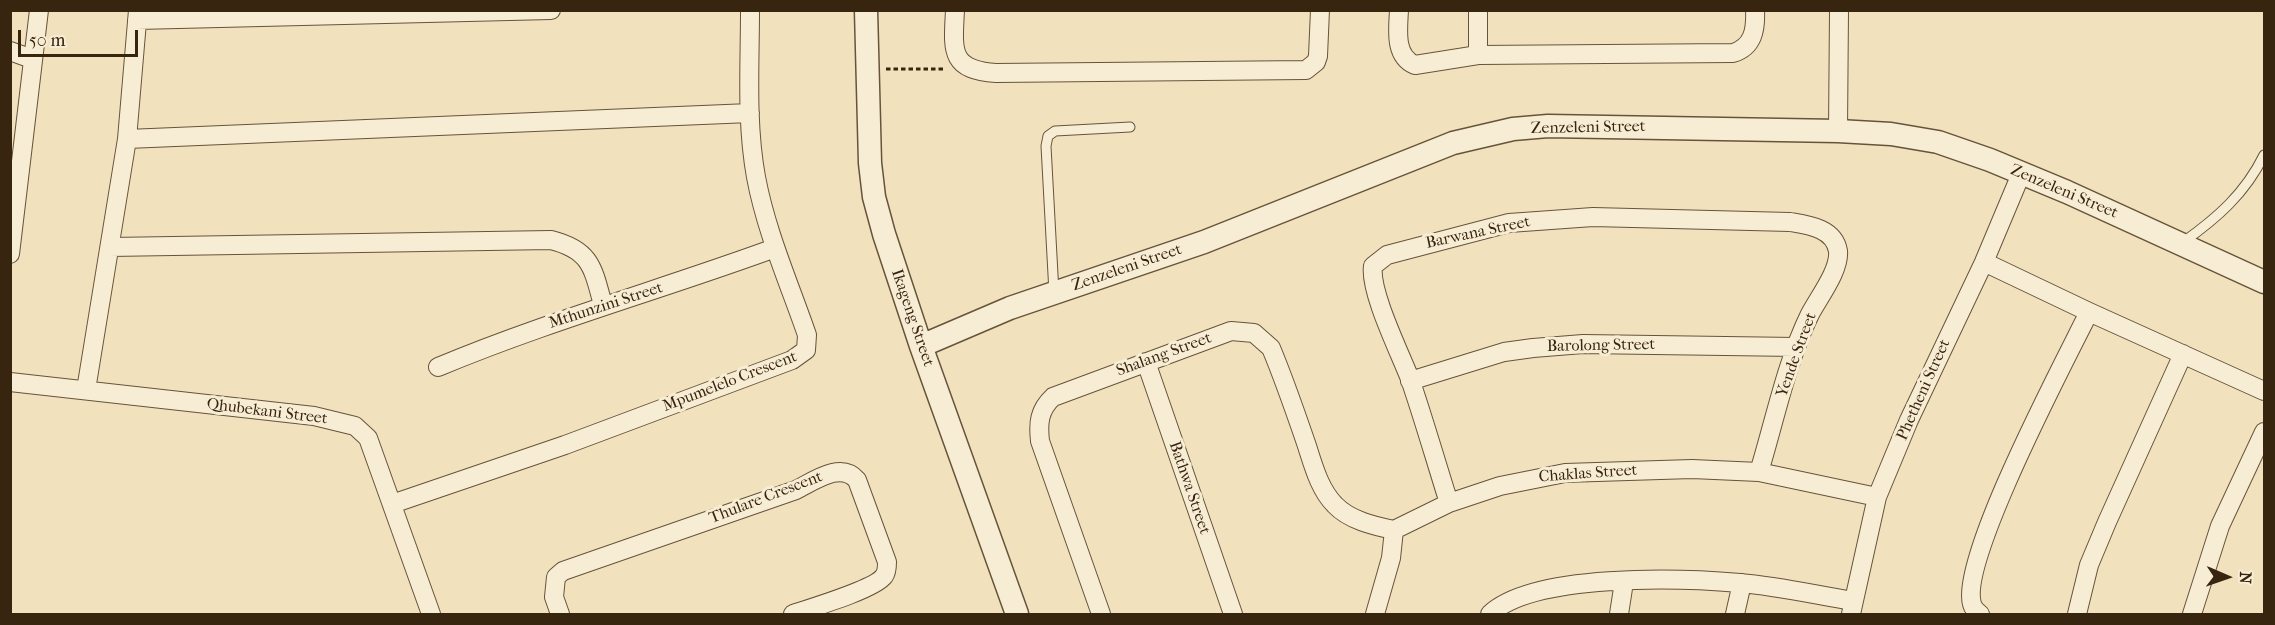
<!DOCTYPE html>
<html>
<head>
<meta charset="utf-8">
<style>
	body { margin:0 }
	#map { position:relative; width:2275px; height:625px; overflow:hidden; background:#f2e1bd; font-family:"IM FELL French Canon",serif }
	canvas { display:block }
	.frame { position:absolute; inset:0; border:12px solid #38250f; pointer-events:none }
	.north { position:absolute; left:2197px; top:547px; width:60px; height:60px; -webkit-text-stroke:4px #f7ecd4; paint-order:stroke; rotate:92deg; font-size:16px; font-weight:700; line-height:24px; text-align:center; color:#38250f }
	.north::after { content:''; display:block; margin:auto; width:21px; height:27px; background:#38250f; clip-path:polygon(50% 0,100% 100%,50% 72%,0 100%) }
	.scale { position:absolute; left:18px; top:30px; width:120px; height:27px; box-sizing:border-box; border:3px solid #38250f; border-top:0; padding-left:8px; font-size:18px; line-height:21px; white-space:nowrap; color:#38250f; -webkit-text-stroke:4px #f7ecd4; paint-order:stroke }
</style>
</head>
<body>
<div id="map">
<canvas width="2275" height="625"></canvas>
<div class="frame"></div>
<div class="north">N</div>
<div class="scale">50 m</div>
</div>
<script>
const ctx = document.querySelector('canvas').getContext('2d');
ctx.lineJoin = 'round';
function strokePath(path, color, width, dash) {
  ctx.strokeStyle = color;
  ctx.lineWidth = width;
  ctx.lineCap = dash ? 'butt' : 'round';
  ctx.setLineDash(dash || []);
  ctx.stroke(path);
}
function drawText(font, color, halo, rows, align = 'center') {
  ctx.font = font + ' "IM FELL French Canon",serif';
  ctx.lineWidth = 6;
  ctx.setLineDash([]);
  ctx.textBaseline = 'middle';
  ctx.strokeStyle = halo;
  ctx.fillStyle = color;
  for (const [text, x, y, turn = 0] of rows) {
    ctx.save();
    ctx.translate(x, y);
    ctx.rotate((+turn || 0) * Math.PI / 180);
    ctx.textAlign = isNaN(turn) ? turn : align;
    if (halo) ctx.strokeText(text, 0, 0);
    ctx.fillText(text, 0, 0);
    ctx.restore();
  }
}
const path = new Path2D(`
	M886 69H946`);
const service = new Path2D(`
	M2182 243C2217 218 2245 194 2264 155
	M1054 293 1046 146 1048 136 1055 131 1130 127`);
const minor = new Path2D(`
	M955 10C953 50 949 70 996 73L1306 70 1316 62 1318 56 1320 10
	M1399 10C1398 30 1394 56 1415 65L1478 55 1733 53C1753 47 1756 30 1755 10
	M1478 10V55
	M137 20 551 10
	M10 51 32 59
	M1838 131 1839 10
	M127 139 750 113
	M110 247 551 240C591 250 593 268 603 305
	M10 254 39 10
	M1984 262 2089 312 2264 391
	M1146 362 1233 614
	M438 367C548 321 663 289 775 248
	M1410 381 1504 352 1533 348 1583 344 1796 347
	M10 382 314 416 355 426 368 438 431 614
	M86 390 127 139 138 10
	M1449 503C1436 462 1424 420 1410 379 1400 353 1369 291 1373 266L1387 255 1509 223 1593 217 1790 222C1808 225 1834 228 1838 251 1840 270 1819 297 1810 314 1786 363 1775 420 1759 472
	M392 504 565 445 792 360 806 350 807 335C789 283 766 231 756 177 746 122 750 66 750 10
	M1394 530 1449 503 1500 486 1565 473 1692 469 1759 472 1877 497
	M560 614 554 597 556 577 563 571 796 490C814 481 841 461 857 480L887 562C887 567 887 572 884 576 875 589 811 608 793 614
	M1101 614 1040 441C1038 423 1039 410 1053 397L1231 331 1254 333 1271 348C1284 379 1295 411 1306 443 1313 464 1319 489 1335 505 1349 520 1374 526 1394 530
	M1375 614 1391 558 1394 530
	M1490 614C1534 573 1680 578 1740 583 1778 586 1816 595 1853 601
	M1619 614 1624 582
	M1735 614 1742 583
	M1851 614 1877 497 1909 420 1984 262 2021 174
	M1980 614C1977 612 1973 608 1972 604 1959 560 2065 361 2089 312
	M2077 614 2089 565 2107 522 2183 354
	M2192 614 2220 526 2264 432`);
const tertiary = new Path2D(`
	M866 10 870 163 874 197 884 234 921 346 1017 614
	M921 346 1010 308 1204 242 1453 143 1513 129 1548 126 1838 131 1891 134 1938 142 1990 160 2067 192 2264 282`);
const streetNames = [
	["Zenzeleni Street",1588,128,-1],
	["Zenzeleni Street",2064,192,23],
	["Barwana Street",1478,233,-12],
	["Zenzeleni Street",1127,268,-19],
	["Mthunzini Street",606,306,-18],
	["Ikageng Street",912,318,71],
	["Barolong Street",1601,346,-1],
	["Shalang Street",1164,355,-20],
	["Yende Street",1797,355,-70],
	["Mpumelelo Crescent",730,382,-21],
	["Phetheni Street",1924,390,-66],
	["Qhubekani Street",267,412,7],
	["Chaklas Street",1588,474,-4],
	["Bathwa Street",1189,488,71],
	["Thulare Crescent",766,498,-21]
];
strokePath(service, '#66543a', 11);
strokePath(minor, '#66543a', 20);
strokePath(tertiary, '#66543a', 25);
strokePath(path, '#38250f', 3, [4.5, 3]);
strokePath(service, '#f7ecd4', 9);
strokePath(minor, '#f7ecd4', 18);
strokePath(tertiary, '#f7ecd4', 22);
drawText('16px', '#38250f', '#f7ecd4', streetNames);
</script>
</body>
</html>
